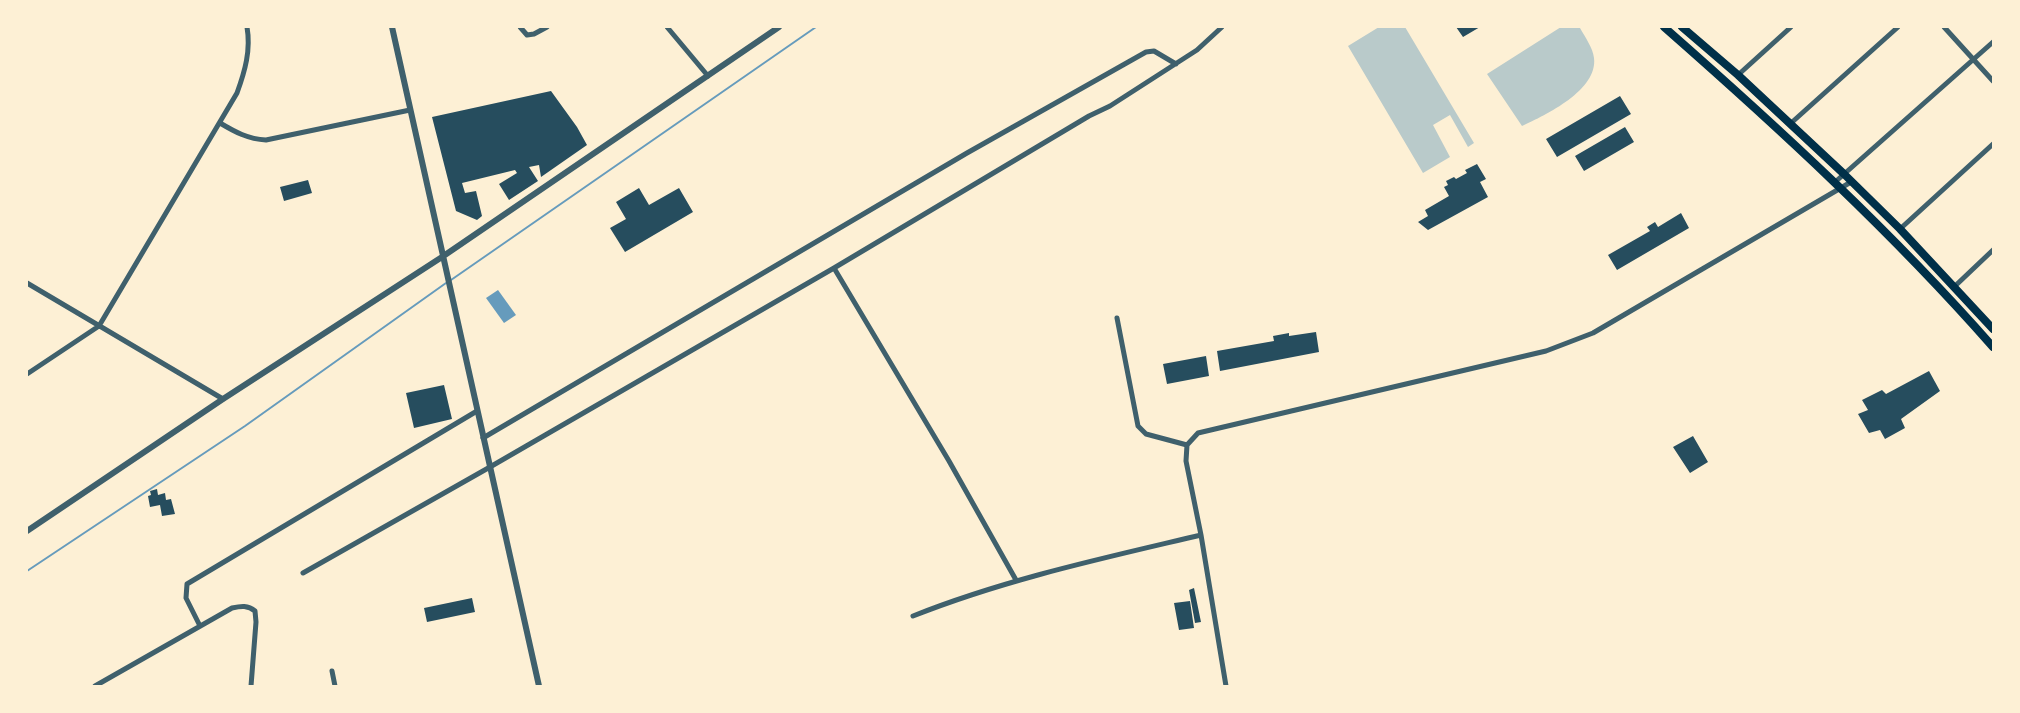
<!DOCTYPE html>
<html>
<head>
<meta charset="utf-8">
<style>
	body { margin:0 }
	#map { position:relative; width:2020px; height:713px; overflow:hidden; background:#fdf0d5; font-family:Overpass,sans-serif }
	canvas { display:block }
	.frame { position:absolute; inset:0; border:28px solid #fdf0d5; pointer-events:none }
</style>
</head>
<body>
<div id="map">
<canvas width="2020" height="713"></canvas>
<div class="frame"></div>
</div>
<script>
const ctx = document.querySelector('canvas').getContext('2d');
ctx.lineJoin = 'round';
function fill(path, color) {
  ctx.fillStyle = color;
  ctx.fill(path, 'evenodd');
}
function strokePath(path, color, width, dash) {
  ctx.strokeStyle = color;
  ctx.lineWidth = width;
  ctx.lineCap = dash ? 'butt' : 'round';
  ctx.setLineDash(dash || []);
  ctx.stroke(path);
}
const green = new Path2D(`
	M1379 27H1405L1474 143 1468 147 1450 115 1433 125 1450 157 1423 173 1348 46Z
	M1561 27 1580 28C1585 37 1593 48 1594 58 1598 90 1546 115 1522 126L1487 74Z`);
const water = new Path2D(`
	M498 290 516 315 504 323 486 298Z`);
const stream = new Path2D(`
	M451 280 816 27
	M27 571 245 426 446 283`);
const building = new Path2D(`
	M1456 27H1480L1463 37Z
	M551 91 577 127 587 145 541 177 539 165 529 167 538 181 509 200 499 184 517 173 515 170 462 183 465 193 476 191 482 216 477 220 456 211 432 117Z
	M1620 96 1631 114 1557 157 1546 139Z
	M1625 127 1634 142 1584 171 1575 156Z
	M1477 164 1486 179 1480 182 1488 197 1428 230 1418 222 1428 216 1425 210 1449 196 1444 187 1448 185 1446 181 1454 177 1456 179 1467 173 1465 170Z
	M308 180 312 193 284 201 280 187Z
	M639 188 649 205 679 188 693 212 625 252 610 228 626 219 616 202Z
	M1681 213 1689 228 1617 270 1608 255 1650 231 1647 227 1655 222 1658 227Z
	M1316 332 1319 352 1220 371 1217 351 1274 341 1273 336 1289 333V336Z
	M1206 356 1209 376 1167 384 1163 364Z
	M1929 371 1940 391 1901 419 1905 428 1885 439 1880 430 1869 433 1858 414 1868 410 1862 400 1882 390 1886 394Z
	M444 385 452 419 414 428 406 393Z
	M1693 436 1708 462 1690 473 1673 447Z
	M157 489 158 495 165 493 166 500 171 499 175 514 162 516 160 505 150 507 148 496 151 495 150 491Z
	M1194 588 1201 622 1195 623 1189 590Z
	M472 598 475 612 427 622 424 608Z
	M1190 601 1194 628 1179 630 1174 603Z`);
const minor = new Path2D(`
	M520 27 527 35 534 34 547 27
	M667 27 708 76
	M1944 27 1993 81
	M1738 75 1791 27
	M220 123C235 132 248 139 266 140L410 110
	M1790 124 1898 27
	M1834 183 1993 42
	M1900 229 1993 144
	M834 268 949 461 1016 580
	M27 283 223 399
	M1954 287 1993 250
	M1117 318 1138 426 1146 434 1187 445
	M27 374 99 326 237 93C245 71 251 50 247 27
	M483 438 967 153 1146 52 1154 51 1176 64
	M303 573 490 467 834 268 1089 116 1110 106 1197 50 1222 27
	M913 616C1006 579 1104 558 1201 535
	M200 626 186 598 187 584 477 411
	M332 671 335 686
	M95 686 232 608C241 606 248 605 255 611L256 622 251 686
	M1226 686 1201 535 1186 461 1187 445 1198 433 1546 351 1593 333 1851 182`);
const tertiary = new Path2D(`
	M392 27 539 686
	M27 531 223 399 442 257 779 27`);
const primary = new Path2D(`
	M1664 27C1779 128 1892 232 1993 347
	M1682 27 1738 75 1844 174 1900 229 1993 329`);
fill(green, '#b9caca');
fill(water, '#669bbc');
strokePath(stream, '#669bbc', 2);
fill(building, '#264d5e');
strokePath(minor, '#3f606c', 5);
strokePath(tertiary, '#3f606c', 6);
strokePath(primary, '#003049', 8);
</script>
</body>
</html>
